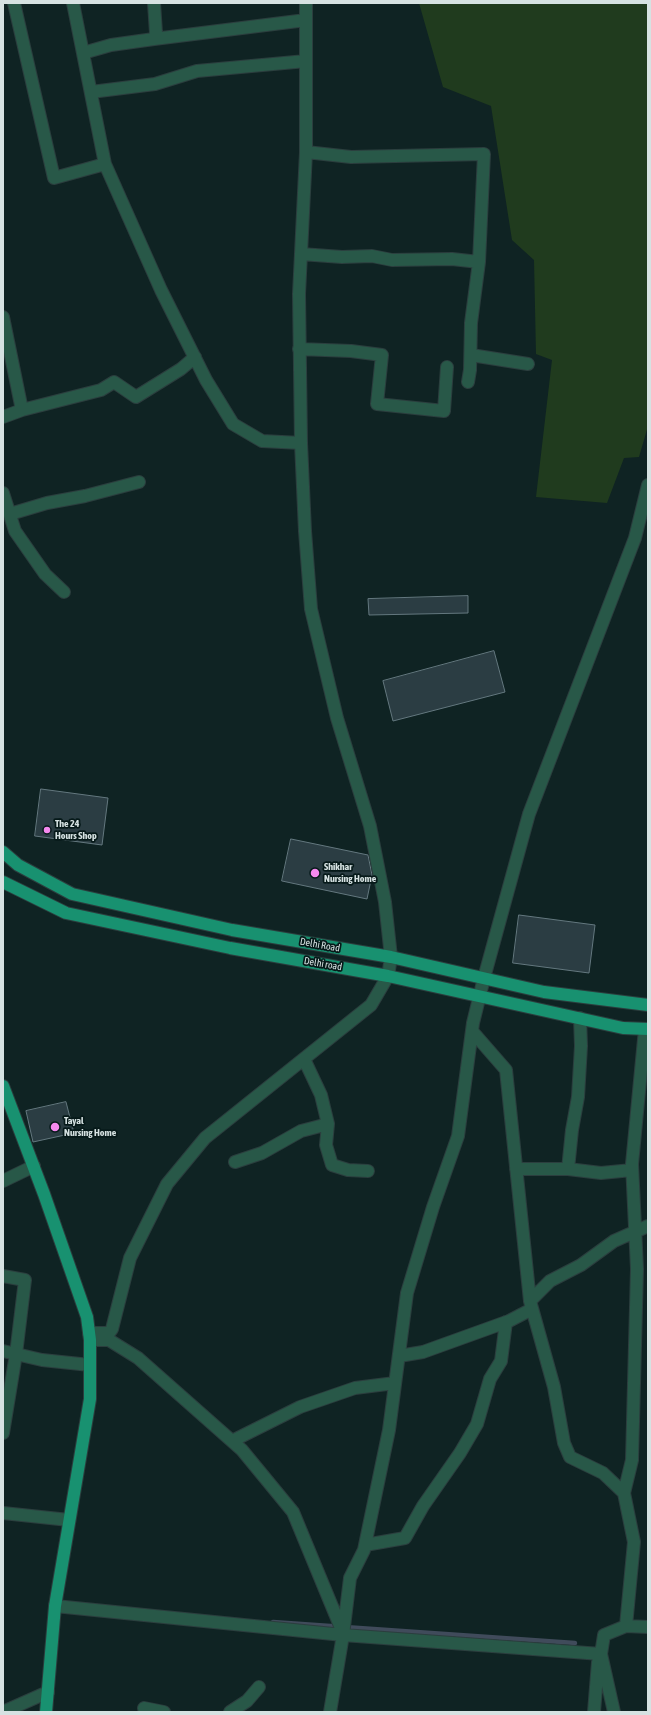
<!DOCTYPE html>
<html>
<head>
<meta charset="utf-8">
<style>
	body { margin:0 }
	#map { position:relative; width:651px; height:1715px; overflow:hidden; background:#0f2323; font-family:"Asap Condensed",sans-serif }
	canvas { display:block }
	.frame { position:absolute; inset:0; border:4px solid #d6e2e2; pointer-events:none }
</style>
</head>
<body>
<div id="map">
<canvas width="651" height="1715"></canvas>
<div class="frame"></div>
</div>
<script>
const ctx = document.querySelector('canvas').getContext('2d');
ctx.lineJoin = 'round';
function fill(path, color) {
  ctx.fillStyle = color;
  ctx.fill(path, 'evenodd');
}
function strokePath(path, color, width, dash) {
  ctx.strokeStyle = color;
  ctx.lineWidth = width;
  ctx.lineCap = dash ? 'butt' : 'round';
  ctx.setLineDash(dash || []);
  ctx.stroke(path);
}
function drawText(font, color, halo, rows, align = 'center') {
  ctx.font = font + ' "Asap Condensed",sans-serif';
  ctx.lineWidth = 3.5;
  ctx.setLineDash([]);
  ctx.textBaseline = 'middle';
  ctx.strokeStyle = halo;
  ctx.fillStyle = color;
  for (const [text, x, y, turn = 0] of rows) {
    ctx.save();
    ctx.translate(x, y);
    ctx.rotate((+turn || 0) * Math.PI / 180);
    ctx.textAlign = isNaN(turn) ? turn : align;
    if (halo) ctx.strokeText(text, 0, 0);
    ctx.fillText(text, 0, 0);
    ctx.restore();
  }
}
const green = new Path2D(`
	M419 3H648V426L639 457 624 458 607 503 536 497 552 360 536 354 534 260 512 240 491 106 443 87Z`);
const stream = new Path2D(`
	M273 1622 575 1643`);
const building = new Path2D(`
	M468 596V613L369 615 368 599Z
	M494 651 505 692 393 721 383 681Z
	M41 789 108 798 102 845 35 836Z
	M291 839 368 855 372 875 367 899 282 881Z
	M519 915 595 925 589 973 513 963Z
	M66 1102 74 1133 33 1142 26 1111Z`);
const minor = new Path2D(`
	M14 3 54 178 105 164
	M73 3 105 164 161 290 206 380 233 424 262 441 301 443
	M154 39 306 20
	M83 53 111 45 154 39 156 33 154 3
	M91 92 155 84 197 71 306 61
	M301 254 342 257 372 256 392 260 452 259 479 262 484 154 351 157 306 152
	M3 317 22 410 3 417
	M299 349 351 351 382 355 377 404 444 411 447 367
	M471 355 528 364
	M468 382 470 370 471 323 479 262
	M22 410 101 390 114 382 136 397 181 369 195 357
	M3 493 15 531 45 574 64 592
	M10 514 47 503 85 496 139 482
	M472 1031 506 1070 530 1301 554 1387 564 1443 570 1457 603 1473 624 1493 634 1542 626 1626
	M328 1124 326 1145 332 1165 348 1170 368 1171
	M235 1162 262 1153 301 1131 328 1124 321 1095 304 1059
	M516 1169H568L601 1173 632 1170
	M568 1169 572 1130 578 1097 581 1046 580 1018
	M3 1181 34 1166
	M3 1276 25 1280 16 1354 3 1433
	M530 1301 550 1281 581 1265 614 1241 648 1226
	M89 1333H109L112 1329 130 1258 167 1184 205 1138 371 1005 388 976 391 957 385 902 370 826 337 718 311 609 305 531 301 443 299 294 306 152V3
	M95 1340H109L138 1358 242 1450 293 1512 343 1633
	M3 1351 42 1360 90 1365
	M399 1356 423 1352 509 1321 532 1309
	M232 1441 300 1407 355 1388 395 1383
	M624 1493 632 1460 637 1269 632 1164 645 1029
	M3 1513 69 1520
	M365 1545 405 1538 423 1506 460 1453 477 1424 490 1379 501 1361 506 1322
	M55 1606 343 1635 601 1654 604 1635 626 1626 648 1627
	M601 1654 614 1712
	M3 1712 48 1692
	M145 1712 144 1708 164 1712
	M230 1712 247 1701 259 1687
	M330 1712 343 1635 350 1578 364 1550 389 1430 407 1293 433 1207 458 1136 473 1023 484 978 529 814 635 538 648 485
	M594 1712 598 1662`);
const major = new Path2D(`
	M3 852 18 865 72 894 232 930 391 957 544 992 648 1005
	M3 882 66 913 230 948 388 976 623 1028 648 1029
	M3 1086 44 1194 87 1317 90 1340V1399L55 1606 46 1712`);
const markers = [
	[47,830,4,"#f589ee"],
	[315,873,5,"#f589ee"],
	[55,1127,5,"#f589ee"]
];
const poiNames = [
	["The 24",55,824],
	["Hours Shop",55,836],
	["Shikhar",324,867],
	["Nursing Home",324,879],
	["Tayal",64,1121],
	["Nursing Home",64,1133]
];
const streetNames = [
	["Delhi Road",320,945,10],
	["Delhi road",323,964,10]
];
fill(green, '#203b1e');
strokePath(stream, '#404b5b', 4.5);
fill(building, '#2b3d43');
strokePath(building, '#64787f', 1);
strokePath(minor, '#2b3e3e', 14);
strokePath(major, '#2b3e3e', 14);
strokePath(minor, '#285848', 12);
strokePath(major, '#189170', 12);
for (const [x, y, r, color] of markers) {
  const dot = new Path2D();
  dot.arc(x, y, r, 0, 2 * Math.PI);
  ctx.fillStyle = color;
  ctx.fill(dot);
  strokePath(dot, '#061919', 1.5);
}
drawText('bold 10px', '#d6e2e2', '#061919', poiNames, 'left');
drawText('10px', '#d6e2e2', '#061919', streetNames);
</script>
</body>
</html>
